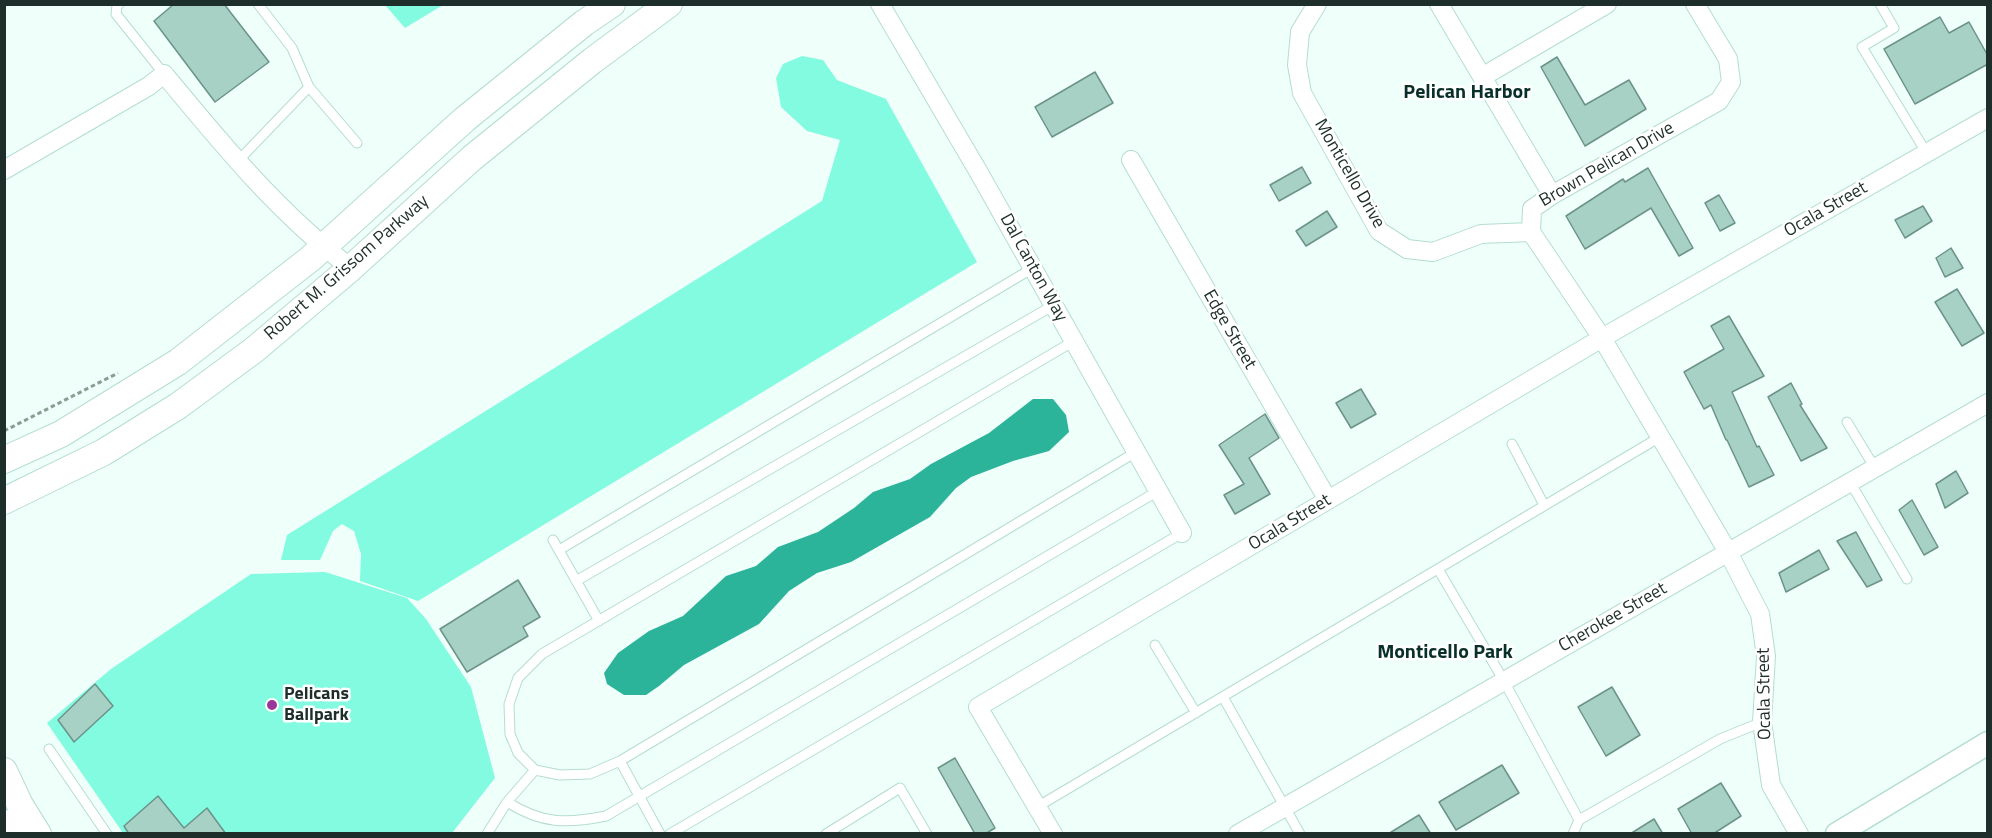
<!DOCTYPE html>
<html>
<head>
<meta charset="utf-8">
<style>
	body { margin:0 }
	#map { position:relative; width:1992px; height:838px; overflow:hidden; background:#effffa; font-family:"Titillium Web",sans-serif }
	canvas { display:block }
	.frame { position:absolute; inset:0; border:6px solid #1e2e2a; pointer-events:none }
</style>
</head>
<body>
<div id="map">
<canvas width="1992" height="838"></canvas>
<div class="frame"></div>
</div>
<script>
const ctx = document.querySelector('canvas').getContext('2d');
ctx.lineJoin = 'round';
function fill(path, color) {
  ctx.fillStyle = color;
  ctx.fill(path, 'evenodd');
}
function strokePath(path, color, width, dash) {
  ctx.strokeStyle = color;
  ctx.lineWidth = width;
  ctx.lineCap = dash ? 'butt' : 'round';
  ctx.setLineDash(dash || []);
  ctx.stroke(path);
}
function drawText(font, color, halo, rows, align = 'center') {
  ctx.font = font + ' "Titillium Web",sans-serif';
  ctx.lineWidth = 5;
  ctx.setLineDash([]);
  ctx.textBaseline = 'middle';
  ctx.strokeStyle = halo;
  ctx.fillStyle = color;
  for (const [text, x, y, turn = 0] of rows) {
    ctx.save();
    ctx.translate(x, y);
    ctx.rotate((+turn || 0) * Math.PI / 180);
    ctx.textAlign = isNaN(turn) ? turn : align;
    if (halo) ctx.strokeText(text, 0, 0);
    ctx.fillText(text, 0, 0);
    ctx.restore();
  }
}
const green = new Path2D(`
	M385 5H443L405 28Z
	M802 56 823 60 837 80 886 99 977 262 418 601 360 581 361 554 354 531 342 524 333 531 320 560H281L287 535 822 201 840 140 807 131 781 107 776 78 783 64Z
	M325 572 407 598 426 619 471 687 495 778 452 833H123L47 723 111 669 251 574Z`);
const water = new Path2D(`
	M1033 399H1053L1066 415 1069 432 1049 451 1013 461 971 477 956 488 930 517 851 562 817 573 789 591 759 624 684 665 659 686 646 695H624L607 684 604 673 618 653 649 631 683 616 726 576 756 566 778 547 818 532 854 508 873 492 910 479 931 464 989 433Z`);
const building = new Path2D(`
	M174 4H224L269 62 215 102 154 21Z
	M1940 17 1949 33 1969 22 1988 56V64L1915 104 1884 49Z
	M1557 57 1585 105 1629 80 1646 109 1585 146 1541 67Z
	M1095 72 1113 103 1052 137 1035 107Z
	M1302 167 1311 183 1279 201 1270 185Z
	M1648 168 1693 248 1679 256 1651 208 1585 249 1566 216 1623 179 1625 182Z
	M1719 195 1735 223 1720 231 1705 203Z
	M1923 206 1932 221 1905 238 1895 220Z
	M1327 211 1337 227 1306 246 1296 231Z
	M1951 248 1963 268 1945 277 1936 258Z
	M1957 289 1984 333 1962 346 1935 302Z
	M1729 316 1764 376 1732 392 1757 447 1759 446 1774 475 1749 487 1727 440H1726L1711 405 1704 409 1684 372 1724 349 1711 326Z
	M1791 383 1802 404 1800 405 1827 448 1801 461 1768 397Z
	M1361 389 1376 414 1351 428 1336 403Z
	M1265 414 1279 438 1249 458 1270 494 1235 514 1224 495 1244 484 1219 445Z
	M1956 471 1968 493 1945 508 1936 484Z
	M1912 500 1938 547 1924 555 1899 510Z
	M1856 532 1882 580 1867 587 1837 541Z
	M1819 550 1829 569 1786 592 1779 573Z
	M518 580 540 617 523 627 528 636 467 672 440 629Z
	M95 684 113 706 74 742 58 720Z
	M1612 687 1640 735 1606 756 1578 707Z
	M955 758 995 828 985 834H975L938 768Z
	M1502 765 1519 793 1456 830 1439 802Z
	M1721 783 1741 816 1713 834H1692L1678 809Z
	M158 796 184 828 207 808 226 834H129L124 826Z
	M1419 815 1431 834H1388Z
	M1654 819 1663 834H1630Z`);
const path = new Path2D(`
	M4 431 118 373`);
const service = new Path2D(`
	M119 4 117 6 116 14 164 74
	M1880 4 1894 28 1862 47 1926 152
	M309 87 357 143
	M238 161 309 87 292 48 258 4
	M1074 341 542 654 518 678 509 704 510 734 518 753 535 770 560 775 590 774 620 761 1136 452
	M1847 422 1875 468
	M1512 444 1544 505
	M1850 482 1907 579
	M553 540 599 621
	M559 550 1033 268
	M1438 569 1504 681 1579 820
	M576 581 1054 305
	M1155 645 1196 713
	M1223 697 1300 834
	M49 749 107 834
	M620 761 660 834
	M507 802C542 824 566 824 606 816L1158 491
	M1037 807 1660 437
	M487 834 507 802 535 770
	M670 834 1182 533
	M826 834 900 788 927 834
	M1573 834 1579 820 1720 739 1762 722`);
const minor = new Path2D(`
	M880 4 978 171 1182 533
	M1317 4 1300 32 1297 65 1302 93 1379 231 1407 249 1433 252 1481 234 1531 232
	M1439 4 1552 195
	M1695 4 1728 59 1731 82 1719 101 1552 195 1532 209 1531 232 1602 338 1728 552 1760 614 1766 656 1762 722 1771 785 1799 834
	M1482 77 1607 4
	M1131 160 1328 500
	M4 170 149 86 164 74C221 143 279 214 351 268
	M1053 834 978 707 1602 338 1988 118
	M1238 834 1988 403`);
const tertiary = new Path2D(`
	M1837 834 1988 743`);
const secondary = new Path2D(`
	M4 460 61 434 178 362 310 259 465 119 584 23 612 4
	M4 501 104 452 178 406 254 350 351 268 472 158 592 61 669 4
	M4 771 20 805 38 834
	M4 823 11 834`);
const markers = [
	[272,705,6,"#99369b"]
];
const streetNames = [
	["Brown Pelican Drive",1607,165,-30],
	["Monticello Drive",1349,174,60],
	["Ocala Street",1826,210,-30],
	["Robert M. Grissom Parkway",347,268,-41],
	["Dal Canton Way",1033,268,61],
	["Edge Street",1229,330,60],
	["Ocala Street",1290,523,-31],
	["Cherokee Street",1613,618,-30],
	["Ocala Street",1765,694,-91]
];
const poiNames = [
	["Pelicans",284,695],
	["Ballpark",284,716]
];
const neighbourhoodNames = [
	["Pelican Harbor",1467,93],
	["Monticello Park",1445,653]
];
fill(green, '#83fbe0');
fill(water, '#2cb49b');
fill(building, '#a8d1c6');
strokePath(building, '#6c9389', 1.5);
strokePath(service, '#b4ddd2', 11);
strokePath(minor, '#b4ddd2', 20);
strokePath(tertiary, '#b4ddd2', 25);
strokePath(secondary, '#b4ddd2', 28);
strokePath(path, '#8b9b96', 3, [4.5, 3]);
strokePath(service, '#fff', 9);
strokePath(minor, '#fff', 18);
strokePath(tertiary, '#fff', 22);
strokePath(secondary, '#fff', 26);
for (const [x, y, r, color] of markers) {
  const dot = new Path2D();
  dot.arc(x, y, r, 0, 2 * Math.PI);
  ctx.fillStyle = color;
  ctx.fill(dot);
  strokePath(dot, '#fff', 2);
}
drawText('18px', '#1e2e2a', '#fff', streetNames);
drawText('bold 18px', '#1e2e2a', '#fff', poiNames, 'left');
drawText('bold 20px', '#093028', '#fff', neighbourhoodNames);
</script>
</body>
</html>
